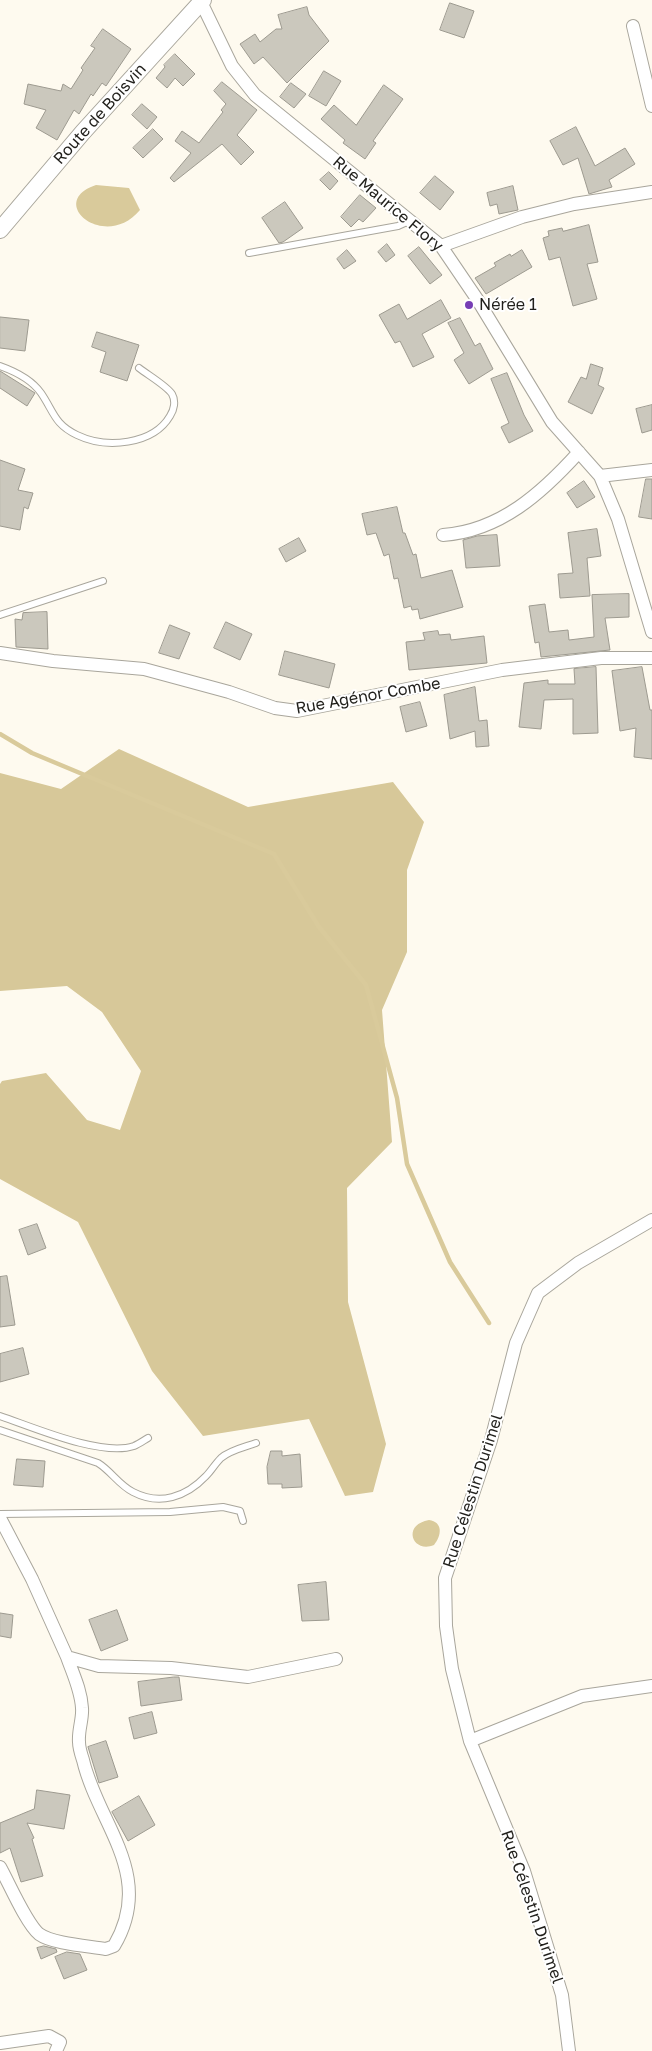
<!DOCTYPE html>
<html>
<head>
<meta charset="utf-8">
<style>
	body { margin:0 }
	canvas { display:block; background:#fefaef }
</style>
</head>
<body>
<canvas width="652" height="2051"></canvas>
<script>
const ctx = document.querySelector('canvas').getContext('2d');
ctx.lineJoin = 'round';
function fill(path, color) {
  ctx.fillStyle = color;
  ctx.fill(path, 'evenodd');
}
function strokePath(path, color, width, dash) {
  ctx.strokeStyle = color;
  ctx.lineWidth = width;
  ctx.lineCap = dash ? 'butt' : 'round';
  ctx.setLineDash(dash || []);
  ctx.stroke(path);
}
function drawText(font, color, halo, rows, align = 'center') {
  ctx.font = font + ' "Golos Text",sans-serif';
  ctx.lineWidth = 4;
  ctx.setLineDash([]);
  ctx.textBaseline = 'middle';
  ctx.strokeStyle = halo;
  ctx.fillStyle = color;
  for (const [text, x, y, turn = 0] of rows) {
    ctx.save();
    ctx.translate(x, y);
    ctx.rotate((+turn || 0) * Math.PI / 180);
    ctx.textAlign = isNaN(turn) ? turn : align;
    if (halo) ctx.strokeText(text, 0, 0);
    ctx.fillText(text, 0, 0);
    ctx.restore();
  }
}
const forest = new Path2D(`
	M119 749 248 807 393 782 424 822 407 870V952L382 1010 392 1142 347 1188 348 1302 386 1444 373 1492 345 1496 309 1419 203 1436 152 1371 78 1222 0 1179V1084L2 1081 46 1073 87 1120 120 1130 141 1071 102 1012 67 986 0 991V773L61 789Z`);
const water = new Path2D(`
	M96 185 129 188 140 210C105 252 45 202 96 185Z
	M429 1520C443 1522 442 1535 434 1545 413 1554 401 1525 429 1520Z`);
const stream = new Path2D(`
	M0 734 32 753 274 854 319 927 366 985 397 1098 407 1164 450 1262 489 1323`);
const building = new Path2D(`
	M450 3 474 11 464 38 440 30Z
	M307 7 309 15 329 41 287 83 263 57 254 64 240 44 255 34 260 42 276 29H282L278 15Z
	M103 29 131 49 106 86 102 83 93 96 91 94 79 114 74 110 57 140 36 128 46 110 24 104 28 84 61 91 63 84 71 89 83 70 81 68 95 48 91 46Z
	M175 54 195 74 183 86 175 78 167 88 156 78 165 67 164 65Z
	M324 71 341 81 326 106 309 96Z
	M222 82 257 110 237 135 254 152 241 165 222 144 174 182 170 178 191 153 175 141 182 131 199 143 223 112 221 110 226 104 214 91Z
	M291 83 306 94 294 108 280 97Z
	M384 85 403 99 373 141 376 143 365 159 343 143 345 140 321 119 334 105 356 125Z
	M142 104 157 117 147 129 132 115Z
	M576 127 595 166 625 148 635 164 609 180 612 187 589 194 578 158 563 165 550 141Z
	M153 129 163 139 143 158 133 148Z
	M329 172 338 181 330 190 320 180Z
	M435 176 454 192 440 210 420 193Z
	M513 186 518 210 499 214 497 204 490 206 487 193Z
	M360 195 376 208 363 222 359 219 351 227 341 217Z
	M285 202 303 228 283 242 279 243 262 218Z
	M589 225 598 262 587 264 597 299 573 306 560 257 549 260 543 238 549 236 548 231 562 228 563 231Z
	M387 244 395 255 386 262 378 252Z
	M419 247 442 275 430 284 408 256Z
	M347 250 356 261 344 269 337 259Z
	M522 250 532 267 486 294 475 278 496 266 494 263 510 254 511 256Z
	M441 300 451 318 422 334 434 357 413 367 400 341 395 343 379 315 399 304 407 319Z
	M0 317 29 320 25 351 0 348Z
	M460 318 475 346 480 343 493 369 469 384 454 360 464 353 448 323Z
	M97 332 139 345 127 381 100 372 106 352 92 347Z
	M591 364 603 368 598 385 604 388 592 414 568 402 581 377 586 379Z
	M0 371 35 393 27 406 0 388Z
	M507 373 524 415 533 431 509 443 501 427 509 423 491 379Z
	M652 405V430L642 433 636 409Z
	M0 460 25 469 18 490 33 493 28 509 24 507 20 530 0 526Z
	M646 479H652V519L639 517Z
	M584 481 595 497 577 508 567 493Z
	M397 507 403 533H405L413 555 416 554 421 578 452 570 463 607 420 619 418 609 412 610 411 606 404 608 398 578 394 579 389 554 384 556 376 533 367 535 362 514Z
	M597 529 601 556 587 558 590 596 560 598 558 574 573 573 568 533Z
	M497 535 500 566 466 568 463 540 477 536Z
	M299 538 306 551 286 562 279 549Z
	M629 594V617L605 618 610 650 541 657 539 642 535 643 529 606 545 604 549 632 568 630 569 640 594 637 592 595Z
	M47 612 48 649 16 647 15 619 22 620 23 613Z
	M226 622 252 634 240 660 214 648Z
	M170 625 190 633 179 659 159 653Z
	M438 631 439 635 450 634 451 640 484 636 487 663 409 670 406 642 425 640 423 633Z
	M285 651 335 664 329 688 279 675Z
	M596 667 598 733 573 734V699L544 700 541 729 519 727 524 683 548 680V684H575L574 669Z
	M642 667 650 710H652V759L634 757 636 728 620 731 612 671Z
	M475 687 479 721 487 720 489 746 476 747 475 731 450 739 444 695Z
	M420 702 427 726 406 732 400 707Z
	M37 1224 46 1248 28 1255 19 1230Z
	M7 1276 15 1325 0 1327V1277Z
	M23 1348 29 1374 0 1382V1354Z
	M271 1451H282V1456L300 1454 302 1487 282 1488V1484H268L267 1467Z
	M17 1459 45 1461 43 1487 14 1485Z
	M326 1582 329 1620 302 1621 298 1585Z
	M117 1610 128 1640 101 1651 89 1620Z
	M0 1613 13 1615 11 1638 0 1636Z
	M174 1677H179L182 1700 141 1706 138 1682Z
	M152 1712 157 1733 134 1739 129 1718Z
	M106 1741 118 1777 99 1783 88 1747Z
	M37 1790 70 1795 64 1829 27 1823 34 1838 32 1839 43 1876 21 1882 10 1848 0 1853V1823L34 1809Z
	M139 1796 155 1825 128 1841 112 1812Z
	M44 1946 56 1949 57 1952 41 1959 37 1948Z
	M67 1952 80 1954 87 1970 64 1979 55 1957Z`);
const lane = new Path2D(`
	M249 253 398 226 409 221
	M0 366C14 371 32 380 41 393 54 412 54 424 77 435 106 449 153 445 170 416 174 410 176 401 172 394 167 386 148 375 139 368
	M0 615 103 581
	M0 1416C33 1427 101 1457 134 1446 139 1444 143 1441 148 1438
	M0 1430 98 1463C111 1471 119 1485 133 1492 160 1506 186 1497 206 1476 211 1471 215 1464 221 1458 230 1450 245 1447 256 1443
	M0 1514 170 1512 223 1507 240 1511 243 1521`);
const street = new Path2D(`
	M201 2 232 66 255 95 441 246 477 299 552 422 600 476 652 470
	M633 26 652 106
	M441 246 522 217 574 204 652 192
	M600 476 618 519 652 632
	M443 535C500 531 542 493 579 452
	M0 653 53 661 144 669 229 692 275 708 297 711 502 670 601 658H652
	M0 1518 32 1579 67 1657 99 1666 171 1668 248 1677 336 1659
	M470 1741 582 1696 652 1686
	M0 1867C9 1883 26 1923 39 1934 53 1944 89 1946 106 1949L114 1946C156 1875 98 1824 83 1760 81 1754 79 1748 79 1742 78 1730 83 1719 82 1708 81 1690 73 1674 67 1657
	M0 2043 49 2036 60 2042 56 2051
	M569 2051 562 1995 524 1871 470 1741 452 1669 446 1626 445 1578 491 1440 516 1343 538 1293 578 1263 652 1220`);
const secondary = new Path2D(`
	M0 230 83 132 203 0`);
const markers = [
	[469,305,5,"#773eb5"]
];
const streetNames = [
	["Route de Boisvin",100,114,-48],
	["Rue Maurice Flory",388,204,40],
	["Rue Agénor Combe",368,696,-10],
	["Rue Célestin Durimel",473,1491,-72],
	["Rue Célestin Durimel",532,1907,71]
];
const poiNames = [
	["Nérée 1",479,305]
];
fill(forest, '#d7c899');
fill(water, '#d9ca9b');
strokePath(stream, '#d9ca9b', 4.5);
fill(building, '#cbc8bd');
strokePath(building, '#9d9a90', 1);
strokePath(lane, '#a9a69c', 8);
strokePath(street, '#a9a69c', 14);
strokePath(secondary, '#a9a69c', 18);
strokePath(lane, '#fff', 6);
strokePath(street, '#fff', 12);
strokePath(secondary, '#fff', 16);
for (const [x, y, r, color] of markers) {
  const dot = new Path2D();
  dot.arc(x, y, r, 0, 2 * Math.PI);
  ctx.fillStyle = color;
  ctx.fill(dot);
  strokePath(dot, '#fff', 2);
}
drawText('16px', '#201f1b', '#fff', streetNames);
drawText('16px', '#201f1b', '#fff', poiNames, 'left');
</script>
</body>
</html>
